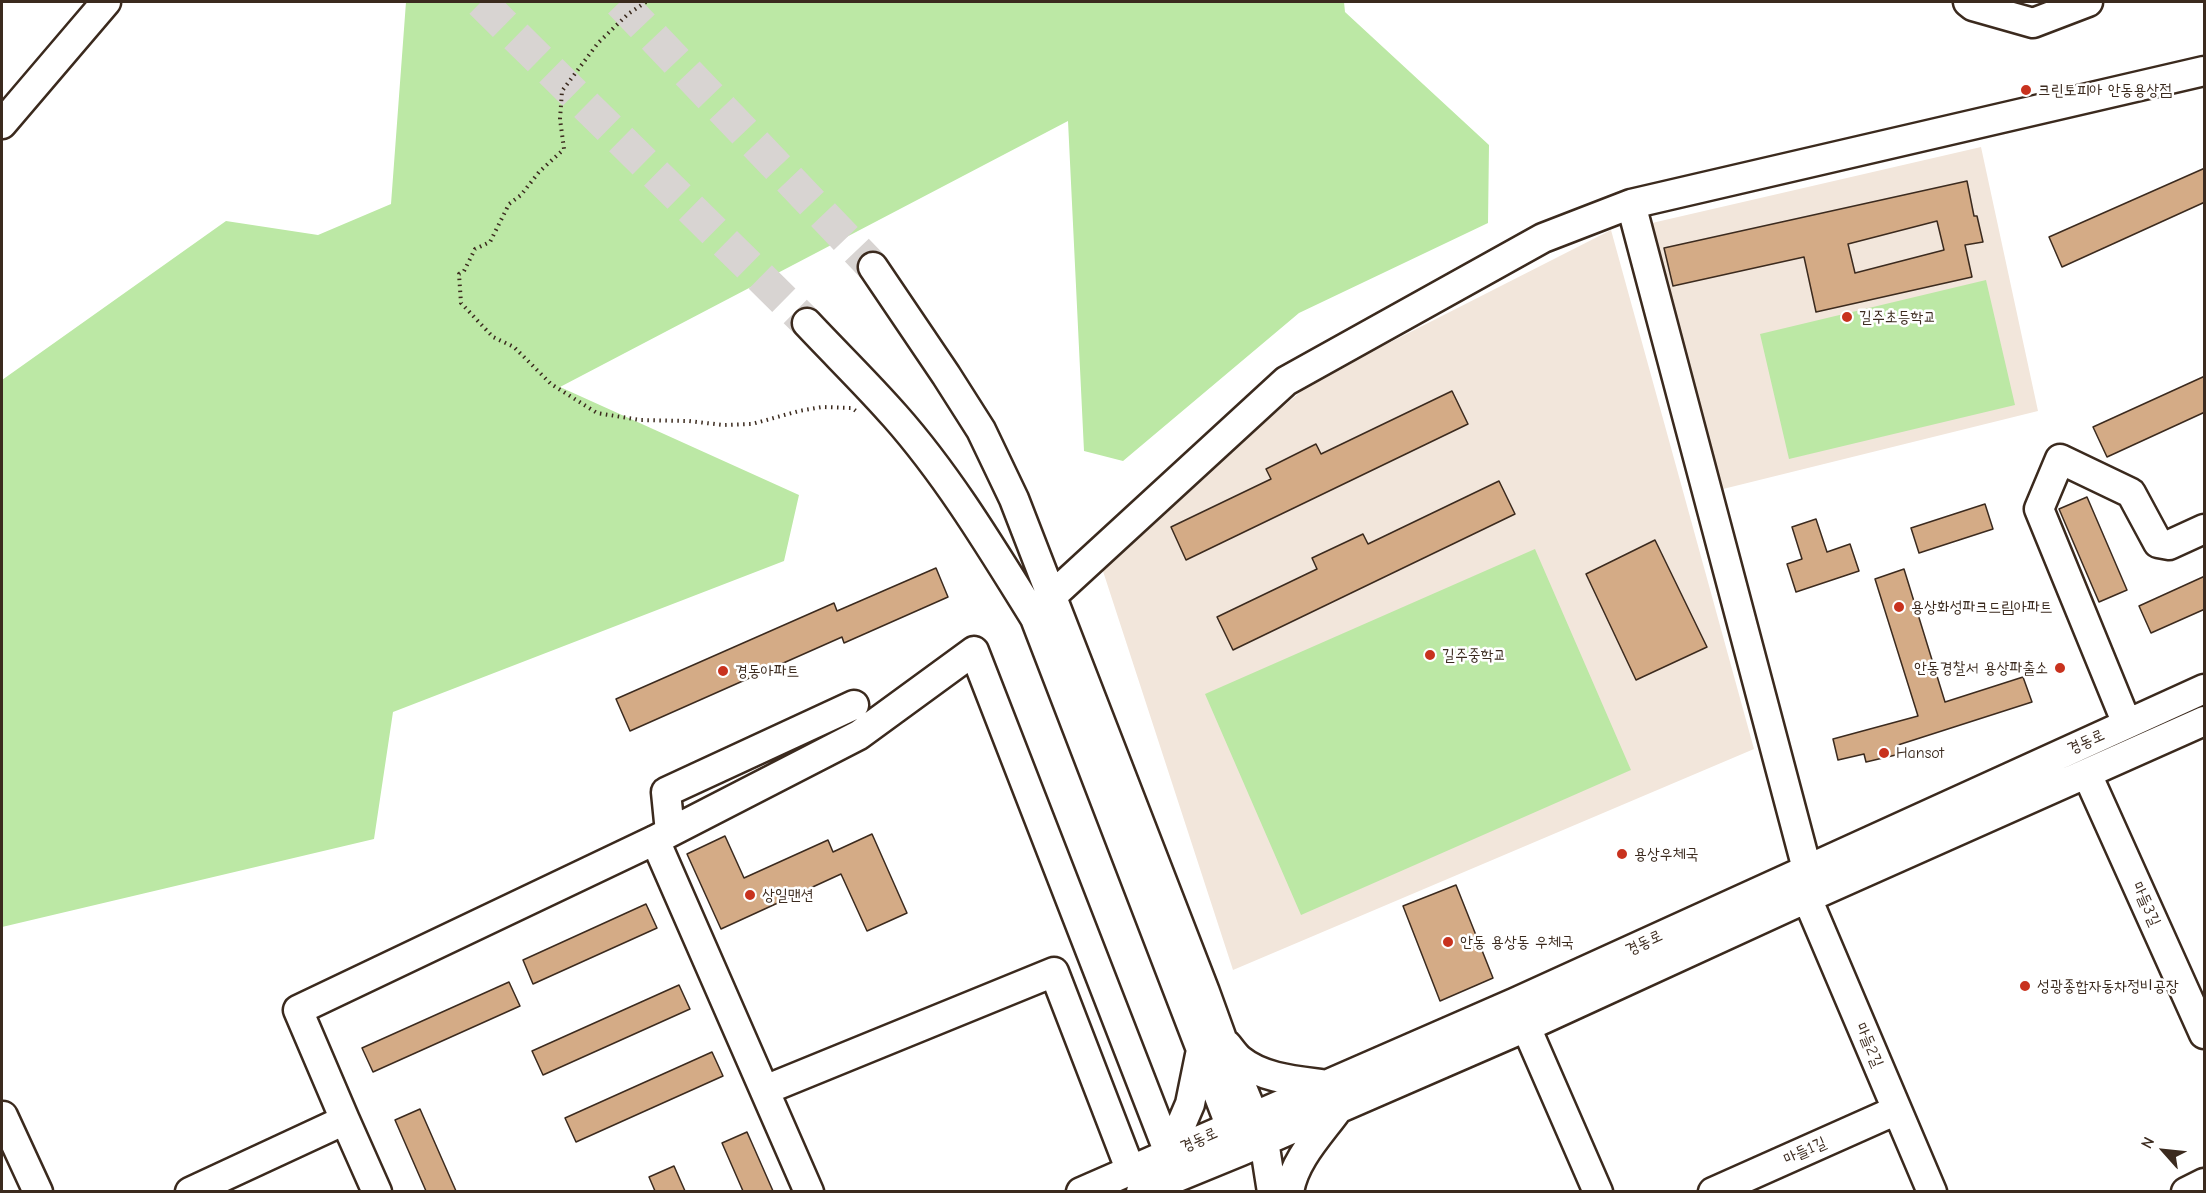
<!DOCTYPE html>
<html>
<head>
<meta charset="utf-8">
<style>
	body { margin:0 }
	#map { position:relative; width:2206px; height:1193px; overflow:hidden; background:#fff; font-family:"Comic Neue",sans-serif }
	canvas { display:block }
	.frame { position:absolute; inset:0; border:3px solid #3b2a1e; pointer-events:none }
	.north { position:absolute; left:2134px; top:1121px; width:60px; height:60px; -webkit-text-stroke:4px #fff; paint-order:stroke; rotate:297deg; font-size:16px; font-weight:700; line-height:24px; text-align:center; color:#3b2a1e }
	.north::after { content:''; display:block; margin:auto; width:21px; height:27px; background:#3b2a1e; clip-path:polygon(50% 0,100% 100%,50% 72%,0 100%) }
</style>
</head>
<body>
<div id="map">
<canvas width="2206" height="1193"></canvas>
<div class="frame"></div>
<div class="north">N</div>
</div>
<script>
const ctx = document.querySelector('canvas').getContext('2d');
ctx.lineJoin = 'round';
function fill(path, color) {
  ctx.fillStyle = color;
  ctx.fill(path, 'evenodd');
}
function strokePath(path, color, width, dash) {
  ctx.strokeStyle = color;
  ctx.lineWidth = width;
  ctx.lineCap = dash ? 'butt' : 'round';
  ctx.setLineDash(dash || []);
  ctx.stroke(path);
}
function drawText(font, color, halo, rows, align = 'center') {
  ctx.font = font + ' "Comic Neue","Poor Story",sans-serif';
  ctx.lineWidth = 5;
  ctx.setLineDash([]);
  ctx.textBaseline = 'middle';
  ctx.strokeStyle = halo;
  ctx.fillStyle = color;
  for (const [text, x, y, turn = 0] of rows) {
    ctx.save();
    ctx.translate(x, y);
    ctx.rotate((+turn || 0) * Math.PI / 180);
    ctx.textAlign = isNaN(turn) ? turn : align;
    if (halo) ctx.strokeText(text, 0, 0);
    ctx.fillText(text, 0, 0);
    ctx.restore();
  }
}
const built = new Path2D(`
	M1981 147 2038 411 1719 490 1652 223Z
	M1611 230 1754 749 1233 970 1100 562 1312 382Z`);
const green = new Path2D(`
	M406 2H1344L1345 12 1489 145 1488 223 1299 313 1123 461 1084 451 1068 121 560 387 799 495 784 561 393 712 374 839 2 927V380L226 221 318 235 391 204Z
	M1986 280 2015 405 1789 459 1760 334Z
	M1535 549 1631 770 1301 915 1205 694Z`);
const building = new Path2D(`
	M2205 168V202L2062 267 2049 237Z
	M1967 181 1974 216H1977L1983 242 1965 245 1972 277 1816 312 1804 257 1673 286 1664 248ZM1937 221 1944 250 1855 273 1848 244Z
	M2205 376V412L2107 457 2093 427Z
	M1452 391 1468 424 1186 560 1171 527 1271 479 1266 469 1316 444 1321 454Z
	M1499 481 1515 514 1233 650 1217 617 1317 569 1312 558 1363 534 1368 544Z
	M2087 497 2127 590 2099 602 2059 509Z
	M1985 504 1993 529 1919 553 1911 528Z
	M1816 519 1827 552 1850 544 1859 571 1796 592 1787 564 1802 559 1792 527Z
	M1655 540 1707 647 1636 680 1586 574Z
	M936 568 948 597 844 643 842 637 630 731 616 699 834 603 837 611Z
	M1904 569 1945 702 2023 677 2032 702 1898 745 1900 754 1866 762 1864 754 1838 760 1833 739 1918 716 1875 579Z
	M2205 576V609L2151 633 2139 606Z
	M872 834 907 913 867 931 841 874 721 929 687 854 725 836 744 878 828 840 833 852Z
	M1456 885 1493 978 1440 1001 1403 906Z
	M646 904 657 928 533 984 523 960Z
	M509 982 520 1006 373 1072 362 1048Z
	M679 985 690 1009 543 1075 532 1051Z
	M712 1052 723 1076 576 1142 565 1118Z
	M420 1109 456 1191H426L395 1120Z
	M747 1132 773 1191H743L722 1143Z
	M674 1166 685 1191H655L649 1177Z`);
const majorTunnel = new Path2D(`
	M481 2 807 323
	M620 2 873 267`);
const path = new Path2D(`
	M646 2 628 14 598 43 562 91 560 119 564 149 539 172 521 195 509 204 490 242 475 249 464 271 459 274 461 303 493 337 514 347 551 384 597 413 640 420 689 421 723 425 752 424 799 411 822 407 852 408 856 411`);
const minor = new Path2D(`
	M1968 2 1973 6 2033 23 2088 2
	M2 124 106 2
	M873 267 946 375 981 430 1014 499 1205 992 1222 1039 1264 1141 1272 1192
	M807 323C836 354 867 384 895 416 949 477 992 549 1035 618L1237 1143
	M1041 610 1052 596 1286 381 1543 238 1631 204
	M2127 724 2039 509 2060 459 2131 493 2158 543 2169 545 2204 529
	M2087 774 2204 1034
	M670 832 666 792 854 705
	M655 840 809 1192
	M1807 869 1631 204 2204 71
	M1807 898 1932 1192
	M1526 1027 1598 1192
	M1227 1045C1231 1050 1235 1056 1240 1060 1263 1079 1299 1081 1328 1085
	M765 1090 1054 972 1130 1169
	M3 1116 38 1192
	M345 1120 377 1192
	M1169 1153 1190 1104 1201 1050
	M190 1192 345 1120 298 1010 655 840 859 735 974 651 1169 1153
	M1081 1192 1516 1002 2204 689
	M1141 1192 1241 1151 1526 1027 1807 898 2204 721
	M1289 1192C1294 1160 1320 1134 1338 1109
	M1713 1192 1897 1110
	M2186 1192 2204 1183`);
const markers = [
	[2026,90,6,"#c8321e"],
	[1847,317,6,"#c8321e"],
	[1899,607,6,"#c8321e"],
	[1430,655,6,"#c8321e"],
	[2060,668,6,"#c8321e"],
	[723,671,6,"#c8321e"],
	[1884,753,6,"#c8321e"],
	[1622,854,6,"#c8321e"],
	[750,895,6,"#c8321e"],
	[1448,942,6,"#c8321e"],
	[2025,986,6,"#c8321e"]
];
const poiNames = [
	["크린토피아 안동용상점",2038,90],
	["길주초등학교",1859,317],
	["용상화성파크드림아파트",1911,607],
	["길주중학교",1442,655],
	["안동경찰서 용상파출소",2048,668,"right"],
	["경동아파트",735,671],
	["Hansot",1896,753],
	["용상우체국",1634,854],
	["상일맨션",762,895],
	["안동 용상동 우체국",1460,942],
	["성광종합자동차정비공장",2037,986]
];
const streetNames = [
	["경동로",2086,742,-24],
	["마들3길",2146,904,66],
	["경동로",1644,943,-25],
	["마들2길",1869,1045,67],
	["경동로",1199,1140,-24],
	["마들1길",1805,1151,-24]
];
fill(built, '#f2e6db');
fill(green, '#bce8a5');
fill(building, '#d4ab86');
strokePath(building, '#3b2a1e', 1.5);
strokePath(majorTunnel, '#d8d4d2', 33, [33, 16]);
strokePath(minor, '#3b2a1e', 33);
strokePath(path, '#3b2a1e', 4, [1.5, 4.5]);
strokePath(minor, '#fff', 28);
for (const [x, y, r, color] of markers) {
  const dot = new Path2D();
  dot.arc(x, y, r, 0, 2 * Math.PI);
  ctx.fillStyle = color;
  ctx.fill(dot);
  strokePath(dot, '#fff', 2);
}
drawText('16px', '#3b2a1e', '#fff', poiNames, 'left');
drawText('16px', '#3b2a1e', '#fff', streetNames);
</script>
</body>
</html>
